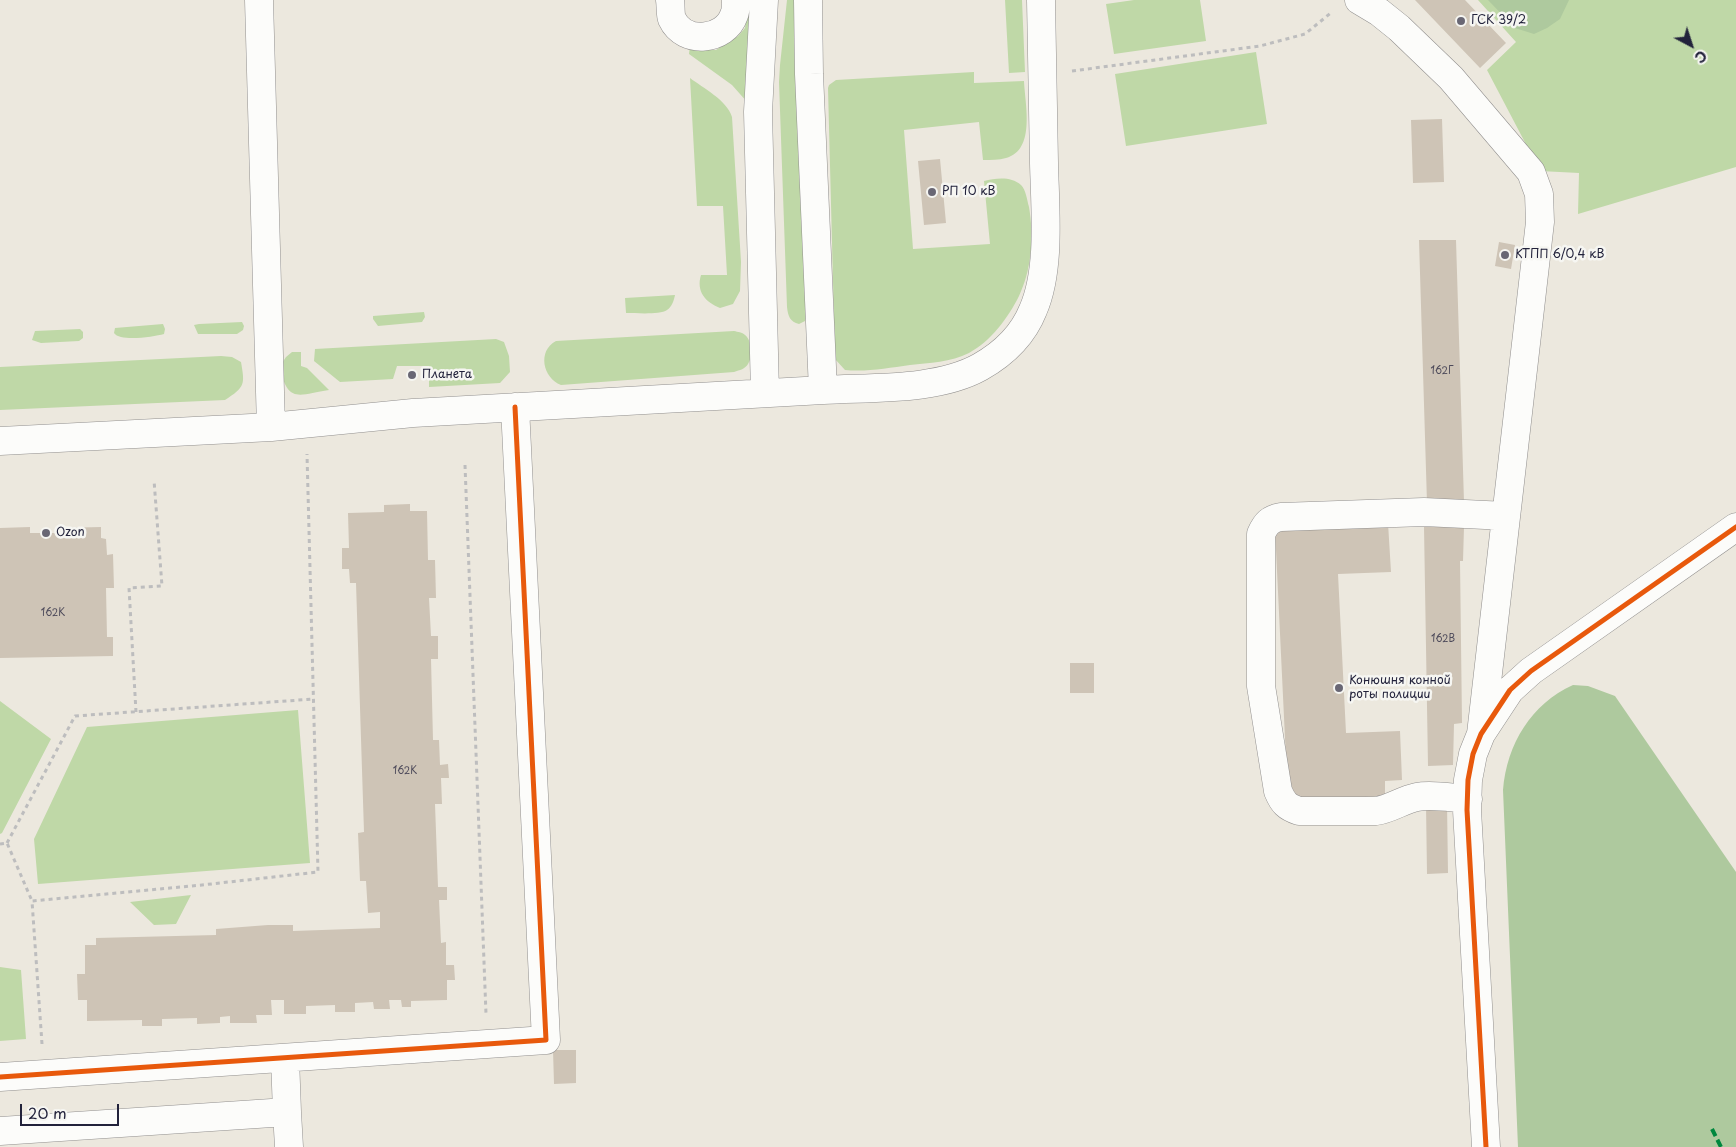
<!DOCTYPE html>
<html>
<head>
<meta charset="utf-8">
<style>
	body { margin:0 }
	#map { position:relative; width:1736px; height:1147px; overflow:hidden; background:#ece8de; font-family:"Playpen Sans",sans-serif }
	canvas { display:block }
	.north { position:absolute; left:1666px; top:20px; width:50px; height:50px; -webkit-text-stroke:4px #f6f6f2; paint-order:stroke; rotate:140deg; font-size:14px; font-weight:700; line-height:20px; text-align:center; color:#22223b }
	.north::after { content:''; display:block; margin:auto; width:18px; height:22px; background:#22223b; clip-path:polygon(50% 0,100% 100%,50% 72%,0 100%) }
	.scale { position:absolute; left:20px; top:1104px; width:99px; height:22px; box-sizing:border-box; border:2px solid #22223b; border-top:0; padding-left:6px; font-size:15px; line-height:18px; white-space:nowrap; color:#22223b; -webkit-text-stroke:4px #f6f6f2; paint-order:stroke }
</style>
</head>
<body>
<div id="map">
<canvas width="1736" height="1147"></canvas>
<div class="north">С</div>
<div class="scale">20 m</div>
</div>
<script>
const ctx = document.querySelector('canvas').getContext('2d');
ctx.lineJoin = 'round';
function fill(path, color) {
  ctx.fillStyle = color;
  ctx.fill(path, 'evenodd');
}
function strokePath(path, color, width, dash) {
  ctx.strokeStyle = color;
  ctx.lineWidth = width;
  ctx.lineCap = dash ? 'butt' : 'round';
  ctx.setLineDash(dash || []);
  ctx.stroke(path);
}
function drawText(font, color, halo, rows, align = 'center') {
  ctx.font = font + ' "Playpen Sans",sans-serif';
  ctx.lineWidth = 5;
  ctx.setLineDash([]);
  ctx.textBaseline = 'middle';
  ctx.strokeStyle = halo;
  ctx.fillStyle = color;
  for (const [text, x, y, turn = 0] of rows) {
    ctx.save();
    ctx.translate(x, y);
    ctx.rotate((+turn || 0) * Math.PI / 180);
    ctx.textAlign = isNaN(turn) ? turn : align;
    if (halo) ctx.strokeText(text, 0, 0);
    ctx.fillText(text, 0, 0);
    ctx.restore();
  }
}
const green = new Path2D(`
	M748 0H753L748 103 732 85 689 54 690 45 703 50H716L738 36 745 28Z
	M787 0H797L807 314 805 321 799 324C790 322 788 316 787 307L779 82 780 65Z
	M1005 0H1022L1025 72 1009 73Z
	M1134 0H1200L1206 41 1114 54 1106 4Z
	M1478 0H1736V167L1578 214 1579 173 1540 171 1487 70 1516 42Z
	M1256 52 1267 124 1126 146 1115 74Z
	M974 72V83L1024 81C1025 104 1036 150 1006 158 999 160 991 160 983 160L979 122 904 130 913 249 990 244 984 181C996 178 1011 176 1021 185 1026 190 1027 200 1029 207 1034 236 1032 269 1019 296 1008 318 991 341 969 353 951 362 929 363 910 365 888 368 867 372 845 370L835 359 828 88 829 85 836 80Z
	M690 78C703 88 727 100 732 117L741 262 740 291 733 304 720 308C705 302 696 291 701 275H727L723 206H697Z
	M675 295C674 300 672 307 667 310 660 315 636 313 626 313L625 298Z
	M424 312 425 317 422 322 378 326 373 319V316Z
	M242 322 244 326 243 330 237 334H198L194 325 199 324Z
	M163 324 165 329 164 334C153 337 120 342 114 333L115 328Z
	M80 329 83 332V338L79 341 41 343 32 340 35 331Z
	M734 331C738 332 742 332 745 335 752 340 753 357 748 364 745 369 740 370 734 372L561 385C543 378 537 351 556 341Z
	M496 339 504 342 509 356 510 372 500 383 429 387V366H397L393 379 340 382 314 361 315 349Z
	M292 352H301V366L307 368 329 390C298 395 287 404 280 366L286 357Z
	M221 356 232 357 241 362C245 385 245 387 225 400L0 410V367Z
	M0 701 51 739 2 833 0 834Z
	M298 710 310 863 38 884 34 839 87 727Z
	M191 895 176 924 154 925 130 902Z
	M0 967 21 970 26 1039 0 1041Z`);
const forest = new Path2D(`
	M1488 0H1569L1560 19 1547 28 1534 34 1515 28Z
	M1573 685 1588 686 1615 696 1736 872V1147H1518L1503 790C1507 744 1531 704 1573 685Z`);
const building = new Path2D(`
	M1415 0H1465L1506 43 1480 68Z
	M1442 119 1444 182 1413 183 1411 120Z
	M940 159 946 223 924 225 918 161Z
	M1419 240H1456L1464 502 1427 503Z
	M1499 242 1515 245 1511 269 1495 266Z
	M410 504V511H427L428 560H435L436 598H429L431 636H438V659H431L433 740H439L440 765 448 764 449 778H441L442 804H435L438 887H447V900H439L441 943 446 942V965H454L455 980H447V1000L411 1001V1007H402L401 1000H389L390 1009H374L373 1002 355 1003V1012H335V1005L306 1006V1014H284V1000H271L272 1015H256L257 1023H230V1016L220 1017V1023L197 1024V1018L162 1019V1026H142V1020L87 1021V1000H78L77 974H85V945H96V938L216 935V929L268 925H293V931L380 928V912L368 913 366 881H360L358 833 364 832 356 583H350L349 569H342V548H349L348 513 384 512V505Z
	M1388 523 1391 572 1338 574 1346 733 1400 731 1402 780 1385 781V796L1288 801 1275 529Z
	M30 527V533H61V528L101 527V538L106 539 107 555 113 554 114 588H106L107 637H113V656L0 658V528Z
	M1424 527H1464L1463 561H1460L1462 723 1454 724 1453 765 1428 766Z
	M1070 663H1094V693H1070Z
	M1447 803 1448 873 1427 874 1426 804Z
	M553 1050H576V1083L554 1084Z`);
const path = new Path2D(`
	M1072 71 1260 46 1305 34 1332 12
	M465 465 486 1014
	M136 712 129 588 162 586 154 480
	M7 843 75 716 314 699
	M0 844 7 843 32 901
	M42 1044 32 901 202 885 318 872 307 454`);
const minor = new Path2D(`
	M259 0 271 427
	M670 0C671 6 670 14 672 19 684 45 725 41 734 15 736 11 736 5 736 0
	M764 0 758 112 765 393
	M1359 0 1379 12 1399 28 1451 78 1531 172 1539 194 1540 222 1481 734
	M823 390C871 387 937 391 980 367 1003 354 1023 335 1033 310 1051 269 1045 208 1044 163 1043 109 1042 54 1041 0
	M0 441 271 427 413 413 823 390 809 74 808 0
	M1468 799C1452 798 1432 794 1417 797 1402 800 1391 809 1376 811H1299C1287 807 1283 803 1278 791L1261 686V534C1266 523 1270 519 1281 517L1424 512 1506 516
	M0 1077 546 1040 515 407
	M287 1112 289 1147
	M0 1131 287 1112 285 1058
	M1486 1147 1467 810 1468 780 1473 754 1481 734 1510 690 1531 671 1736 527`);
const quiet = new Path2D(`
	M1712 1129 1721 1147`);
const cycleway = new Path2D(`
	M0 1077 546 1040 515 407
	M1486 1147 1467 810 1468 780 1473 754 1481 734 1510 690 1531 671 1736 527`);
const markers = [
	[1461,21,5,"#696774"],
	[932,192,5,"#696774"],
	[1505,255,5,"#696774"],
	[412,375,5,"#696774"],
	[46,533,5,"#696774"],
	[1339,688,5,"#696774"]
];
const numberNames = [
	["162Г",1442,371],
	["162К",53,613],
	["162В",1443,639],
	["162К",405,771]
];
const poiNames = [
	["ГСК 39/2",1471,21],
	["РП 10 кВ",942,192],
	["КТПП 6/0,4 кВ",1515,255],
	["Планета",422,375],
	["Ozon",56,533],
	["Конюшня конной",1349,681],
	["роты полиции",1349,695]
];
fill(green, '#bfd8a7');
fill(forest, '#aec99e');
fill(building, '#cec4b6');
strokePath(minor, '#918f8e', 29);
strokePath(path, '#bdbdbe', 3, [4, 4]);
strokePath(minor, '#fcfcfa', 28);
strokePath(quiet, '#00873e', 4, [8, 4]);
strokePath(cycleway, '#e8590c', 5);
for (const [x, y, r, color] of markers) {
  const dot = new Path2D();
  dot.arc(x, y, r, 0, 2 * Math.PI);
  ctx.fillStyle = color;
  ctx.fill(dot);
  strokePath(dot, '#f6f6f2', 2);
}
drawText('10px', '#4d4a5a', null, numberNames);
drawText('12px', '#22223b', '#f6f6f2', poiNames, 'left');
</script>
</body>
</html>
